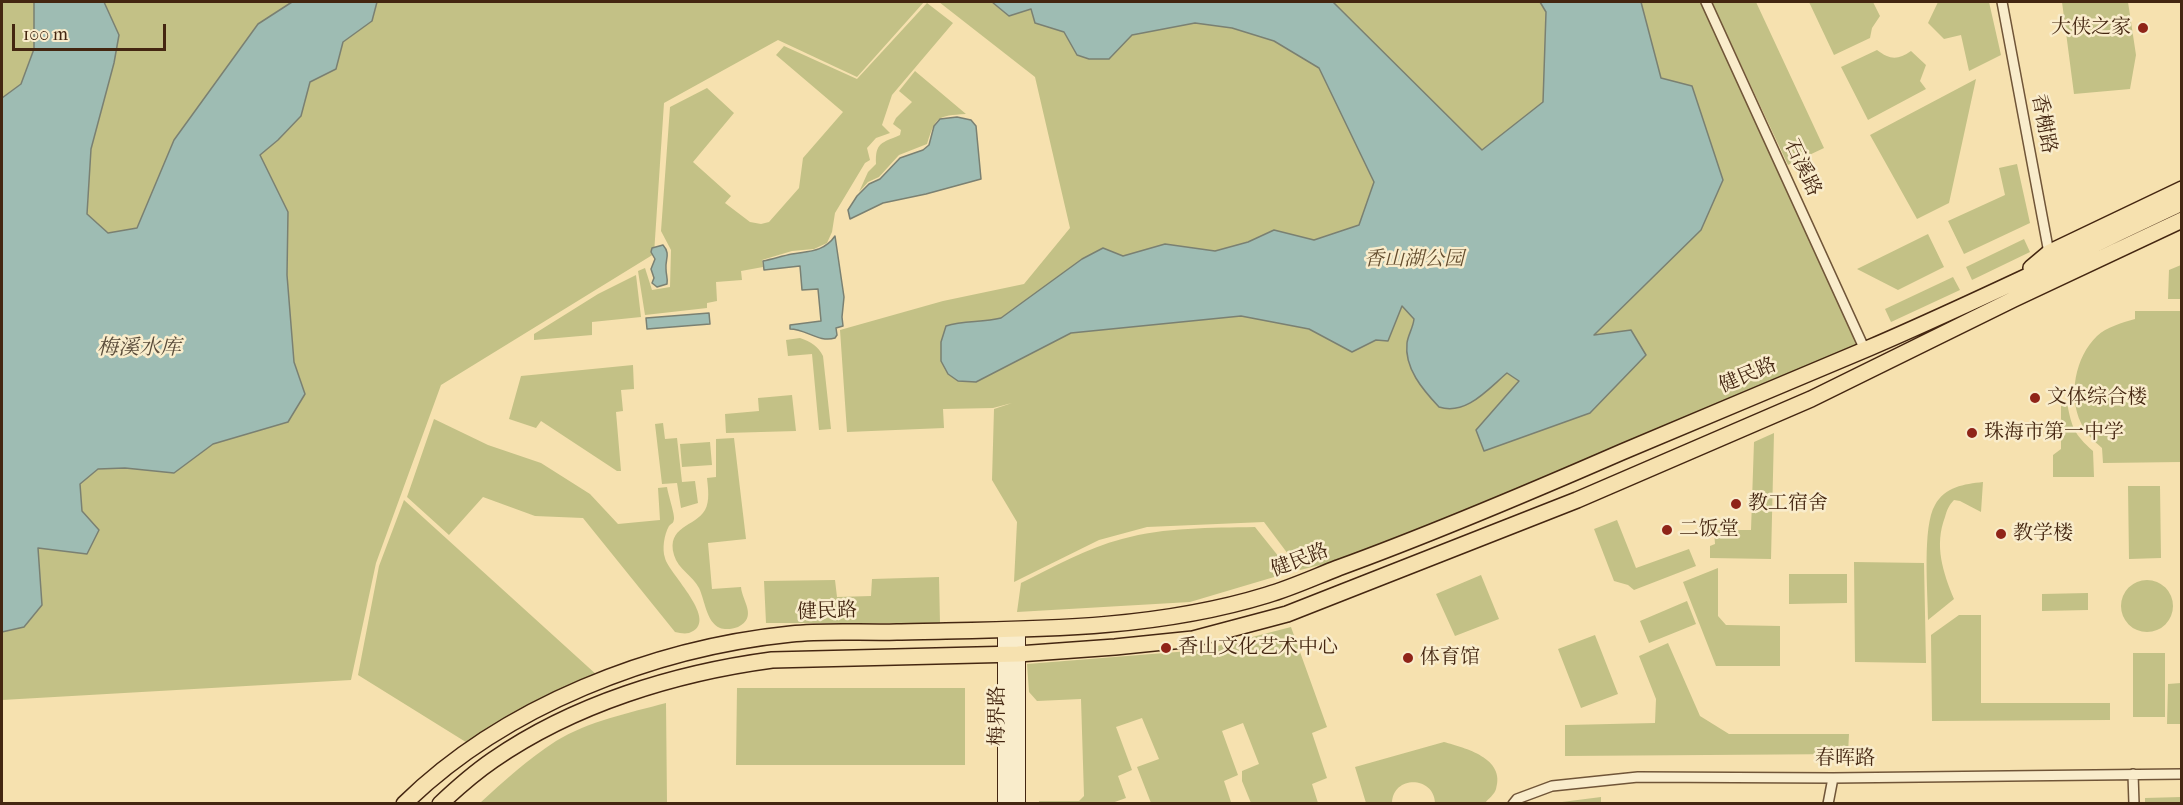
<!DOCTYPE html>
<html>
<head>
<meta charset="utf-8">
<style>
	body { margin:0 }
	#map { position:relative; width:2183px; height:805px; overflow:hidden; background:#f6e1af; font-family:"IM FELL French Canon",serif }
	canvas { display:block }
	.frame { position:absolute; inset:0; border:3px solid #442611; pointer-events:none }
	.scale { position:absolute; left:12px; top:24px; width:154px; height:27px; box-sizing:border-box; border:3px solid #442611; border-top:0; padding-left:8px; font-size:18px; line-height:21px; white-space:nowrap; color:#442611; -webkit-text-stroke:4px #f9eccb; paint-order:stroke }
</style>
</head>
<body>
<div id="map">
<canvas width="2183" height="805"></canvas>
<div class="frame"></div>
<div class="scale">100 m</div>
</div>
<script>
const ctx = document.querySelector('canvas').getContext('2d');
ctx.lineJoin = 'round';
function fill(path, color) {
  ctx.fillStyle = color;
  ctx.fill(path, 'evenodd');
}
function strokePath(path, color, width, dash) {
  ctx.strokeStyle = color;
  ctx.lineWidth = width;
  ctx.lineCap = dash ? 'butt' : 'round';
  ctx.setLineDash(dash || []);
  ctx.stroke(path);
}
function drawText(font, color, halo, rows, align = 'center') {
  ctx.font = font + ' "IM FELL French Canon","Noto Serif SC",serif';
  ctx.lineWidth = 5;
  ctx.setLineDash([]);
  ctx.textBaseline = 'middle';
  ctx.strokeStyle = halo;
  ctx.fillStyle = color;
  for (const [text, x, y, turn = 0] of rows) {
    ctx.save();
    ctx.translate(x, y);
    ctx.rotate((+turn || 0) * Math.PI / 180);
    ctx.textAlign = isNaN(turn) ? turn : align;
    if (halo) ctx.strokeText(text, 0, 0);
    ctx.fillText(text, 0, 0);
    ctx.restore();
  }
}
const green = new Path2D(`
	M2 2H34V49L21 84 2 98Z
	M104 2H292L258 24 175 140 137 229 108 233 87 214 91 149 114 63 119 35Z
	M377 2H924L857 77 778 40 664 103 654 254 441 385 376 563 351 680 2 700V632L24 627 42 605 37 548 60 550 82 511 80 484 98 469 125 468 174 473 213 444 288 422 305 394 294 362 287 275 288 212 260 155 278 140 301 116 310 82 336 69 343 42 372 21Z
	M939 2H1706L1865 350 1398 546 1300 570 1264 522 1147 527 1099 540 1014 582 1017 522 992 480 994 409 1012 403 993 408 943 409 944 428 847 432 840 330 943 301 1024 284 1070 228 1035 77Z
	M1716 2H1756L1824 148 1788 165 1712 3Z
	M1809 2H1873L1880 16 1872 28 1870 38 1834 55Z
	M1938 2H1989L2001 55 1969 71 1961 35 1944 39 1928 23Z
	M2062 2H2128L2136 55 2130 89 2074 94Z
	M927 3 953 23 892 95 882 125 890 133 876 138 867 148 870 160 865 163 835 213 832 232 827 243 814 249 792 251 762 260 763 267 741 271 742 280 716 282 717 301 707 303V308L645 315 638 271 645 268 652 290 670 287 671 250 661 231 670 107 707 88 734 113 693 162 731 196 725 203 750 222 761 224 769 222 799 188 803 158 843 112 776 55 784 46 857 79Z
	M1877 50C1890 60 1898 60 1911 51L1926 65 1920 81 1926 89 1868 120 1841 67Z
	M915 71 966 114C937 116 936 116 927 144L899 155 879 177 868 182 859 192 868 172 876 164C875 142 882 143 900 135L901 130 893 124 896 118 912 102 899 91Z
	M1976 79 1949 203 1917 219 1870 135Z
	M2017 164 2030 223 1964 254 1948 221 2005 195 1999 168Z
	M1928 234 1944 267 1898 290 1857 269Z
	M2024 239 2030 252 1972 280 1966 267Z
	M2181 265V299H2168L2169 270Z
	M636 275 641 317 592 322V335L534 340V334L598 294Z
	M1953 277 1960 290 1891 322 1885 309Z
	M2135 311H2181V462L2103 463 2102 448C2094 441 2086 434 2081 423 2068 396 2075 357 2097 336 2107 327 2121 323 2135 319Z
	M800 338C811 342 818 346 823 356L831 429 819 430 812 354 788 356 786 340Z
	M633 365 634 389 621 390 623 411 616 412 621 471H617L541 421 536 428 509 419 521 376Z
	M792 395 796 431 726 433 725 414 759 411 758 398Z
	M2061 403H2067C2072 428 2074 434 2093 451L2094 477H2053V455L2061 449Z
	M434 419 488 445 541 463 590 494 618 524 660 520 658 488 667 487C668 494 675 515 674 519 673 524 673 522 669 526 664 535 662 549 665 558 668 573 722 622 689 633 684 634 680 633 675 632L583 518 535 516 483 497 449 535 407 497Z
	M663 423 665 439 677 438 682 482 695 481 698 503 681 508 677 483 662 484 655 424Z
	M1774 433 1771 559 1710 558V546L1715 544 1714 530H1751L1754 442Z
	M734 438 746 539 708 543 712 589 741 587C742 601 758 617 738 627 733 629 725 630 720 628 706 622 705 600 699 588 693 576 678 569 674 555 666 526 695 527 705 510 710 501 708 488 707 478L716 477V439Z
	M710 442 712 465 682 467 680 444Z
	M1983 482 1981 512 1960 501 1954 500C1949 505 1947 510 1945 517 1934 546 1943 572 1954 599L1928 620C1928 592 1922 527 1935 505 1945 487 1964 484 1983 482Z
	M2128 486H2160L2161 558 2129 559Z
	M404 500 598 676 469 744 358 675 379 566Z
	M1617 520 1636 568 1689 549 1696 566 1634 590 1628 585 1614 581 1594 529Z
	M1255 527 1291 572 1190 602 1017 612 1021 583C1053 567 1087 548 1122 539 1165 527 1211 528 1255 527Z
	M1854 562 1924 563 1926 663 1855 662Z
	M1718 568V616L1726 625 1780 626V666H1716L1683 582Z
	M1789 574H1847V603L1789 604Z
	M1481 575 1499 619 1455 636 1436 594Z
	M939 577 940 623H766L764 581 835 580 837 597 871 596 872 579Z
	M2121 606a26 26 0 1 1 52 0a26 26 0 1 1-52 0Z
	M2088 593V610L2042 611V594Z
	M1687 601 1696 624 1649 643 1640 621Z
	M1959 615H1981V703H2110V720L1932 721 1931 635Z
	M1291 627 1327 727 1312 733 1327 778 1312 784 1318 803H1251L1242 781V771L1259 764 1243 723 1222 731 1238 775 1224 781 1231 802 1225 804 1151 803 1137 767 1159 759 1142 718 1116 727 1132 770 1118 776 1126 798 1112 803H1039V801H1079L1084 796 1081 699 1037 701 1029 692 1027 664 1202 650Z
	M1595 635 1618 694 1581 708 1558 649Z
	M1668 643 1700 716 1729 734H1849L1848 754 1565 756V725L1655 723 1656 699 1639 656Z
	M2133 653H2165V717H2133Z
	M2181 683V724H2167L2168 684Z
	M737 688H965V765H736Z
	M666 703 667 803H480C504 781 528 759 556 741 589 721 629 713 666 703Z
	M1444 742C1465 748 1506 758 1496 789 1495 794 1488 799 1485 803H1435C1434 776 1393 775 1392 803H1366L1355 767Z
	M1601 797V803L1563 804 1562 802Z
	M2181 797V803H2145V798Z`);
const water = new Path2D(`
	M34 2H104L119 35 114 63 91 149 87 214 108 233 137 228 174 140 258 24 292 2H377L372 21 343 42 336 69 310 82 301 116 278 140 260 155 288 212 287 275 294 362 305 394 288 422 213 444 174 473 125 468 98 469 80 484 82 511 99 530 87 554 38 548 42 605 24 627 2 632V98L21 84 34 49Z
	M992 2H1333L1482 150 1543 102 1546 12 1540 2H1641L1661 78 1692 86 1723 180 1701 230 1594 335 1631 330 1646 355 1590 413 1484 451 1476 430 1519 381 1507 373C1488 389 1466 416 1439 407 1423 390 1404 368 1407 343 1408 335 1413 328 1414 319L1402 306 1388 341 1376 340 1352 352 1309 329 1241 316 1071 333 976 382 958 381 948 374 941 361V342L946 326C964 320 982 323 1001 318L1082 259 1103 248 1123 256 1165 244 1215 251 1248 242 1274 230 1314 240 1359 225 1374 182 1319 68 1274 41 1232 28 1195 23 1132 35 1109 59H1089L1077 55 1064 32 1035 23 1031 9 1009 16Z
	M957 117 971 120 976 126 981 179 926 194 883 203 850 219 848 210 857 196 869 184 880 179 900 158 923 150 929 145 934 126 940 119Z
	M835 236 844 297 842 317 843 326 836 328 837 335 835 338C819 343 806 329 790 329V325L821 321 818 289 802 290 800 266 764 270 763 261C773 259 782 256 792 254 809 251 824 252 835 236Z
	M663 245C671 254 665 259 666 269 666 275 668 278 667 284L657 287 652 283 654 278 651 269 655 259 651 252 652 248Z
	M709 313 710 324 647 329 646 318Z`);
const minor = new Path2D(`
	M1706 2 1865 350
	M2002 2 2049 253
	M2133 774 2134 804
	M1513 804 1517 799 1552 786 1638 777 1833 778 2182 774
	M1828 804 1833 778`);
const secondary = new Path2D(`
	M1005 630V804
	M1018 804V629`);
const primary = new Path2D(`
	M2031 268 2050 252 2182 189
	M404 804C504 706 653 648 791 634 826 630 862 633 897 632 1020 629 1147 632 1267 595 1291 588 1315 577 1338 568 1434 533 1528 493 1622 452 1704 417 1787 383 1869 348 1974 303 2078 252 2182 203
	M440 804C457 788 474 773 493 760 574 704 675 673 772 660L1018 654 1115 647 1193 639 1287 614 1577 500 1811 399 2014 299 2182 220`);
const markers = [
	[2143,28,6,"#8f2418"],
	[2035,398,6,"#8f2418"],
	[1972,433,6,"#8f2418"],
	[1736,504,6,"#8f2418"],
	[1667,530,6,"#8f2418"],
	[2001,534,6,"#8f2418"],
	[1166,648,6,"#8f2418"],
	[1408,658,6,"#8f2418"]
];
const poiNames = [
	["大侠之家",2131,28,"right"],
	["文体综合楼",2047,398],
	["珠海市第一中学",1984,433],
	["教工宿舍",1748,504],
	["二饭堂",1679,530],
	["教学楼",2013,534],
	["香山文化艺术中心",1178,648],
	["体育馆",1420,658]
];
const streetNames = [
	["香榭路",2043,124,79],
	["石溪路",1802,168,65],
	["健民路",1748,376,-23],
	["健民路",1300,561,-21],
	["健民路",827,612,-2],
	["梅界路",998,716,-90],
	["春晖路",1845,759]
];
const parkNames = [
	["香山湖公园",1414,260]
];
const waterNames = [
	["梅溪水库",139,349]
];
fill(green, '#c3c186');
fill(water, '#9ebcb3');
strokePath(water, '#7a8072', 1.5);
strokePath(minor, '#705538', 12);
strokePath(secondary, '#442611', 16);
strokePath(primary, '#442611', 18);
strokePath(minor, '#f9eccb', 9);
strokePath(secondary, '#f9eccb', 14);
strokePath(primary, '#f6e1af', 15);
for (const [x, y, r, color] of markers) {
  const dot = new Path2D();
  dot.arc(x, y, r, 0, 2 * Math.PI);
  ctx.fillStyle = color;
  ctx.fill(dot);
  strokePath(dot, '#f9eccb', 2);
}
drawText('20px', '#442611', '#f9eccb', poiNames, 'left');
drawText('20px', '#442611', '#f9eccb', streetNames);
drawText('italic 20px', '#644d2e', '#f9eccb', parkNames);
drawText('italic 21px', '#5a4c3a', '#f9eccb', waterNames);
</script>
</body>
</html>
